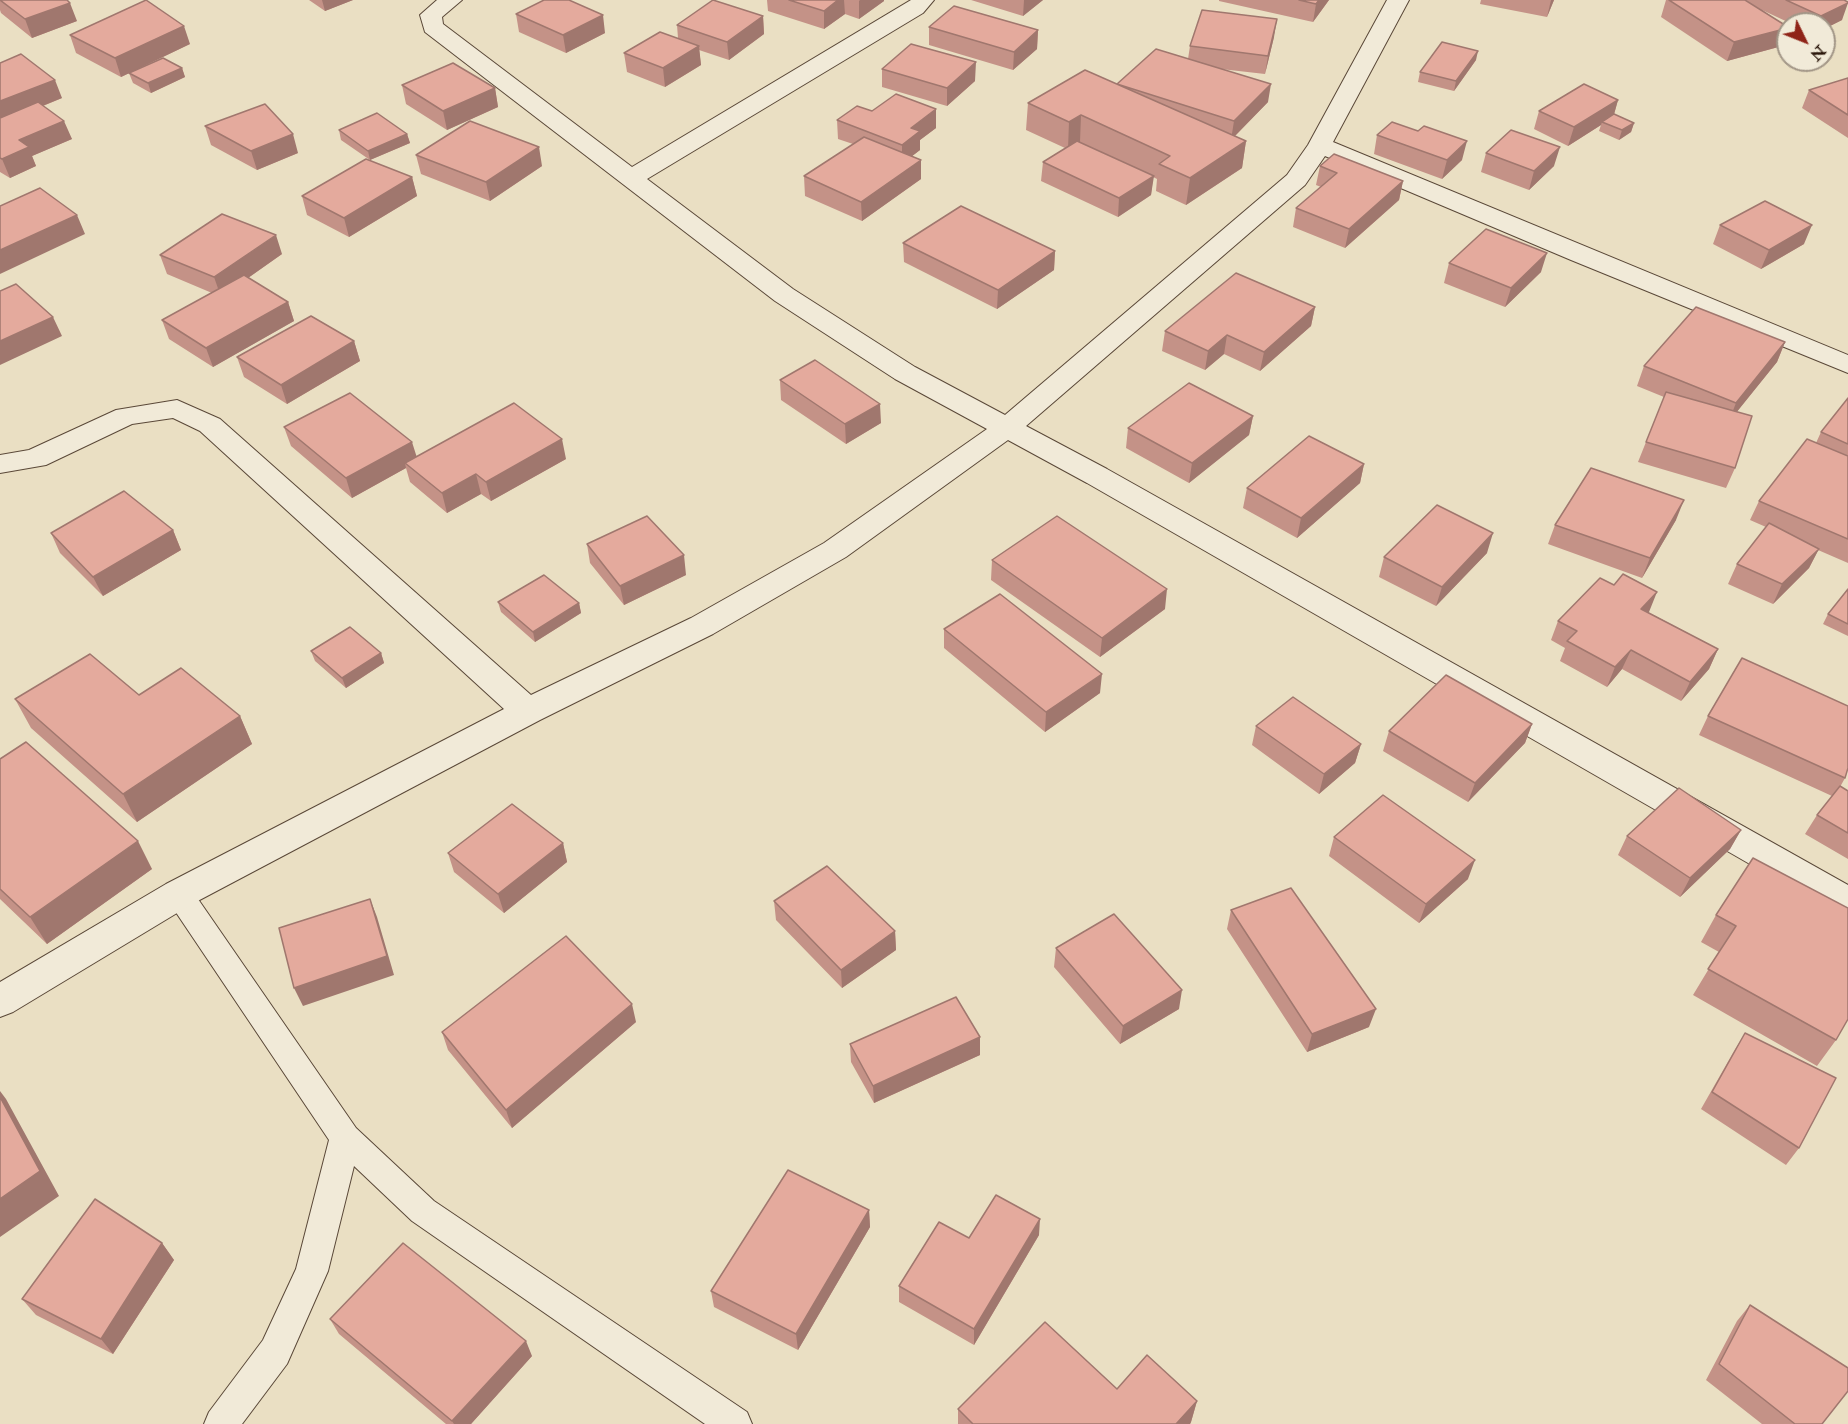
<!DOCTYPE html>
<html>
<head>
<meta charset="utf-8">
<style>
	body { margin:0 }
	#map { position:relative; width:1848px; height:1424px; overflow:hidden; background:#eadfc3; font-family:"IM FELL Double Pica",serif }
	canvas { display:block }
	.north { position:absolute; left:1776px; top:12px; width:60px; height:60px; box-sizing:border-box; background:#f1ead8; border:2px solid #a19586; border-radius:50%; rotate:133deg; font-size:16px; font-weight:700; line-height:24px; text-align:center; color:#2a160a }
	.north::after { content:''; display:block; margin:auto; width:21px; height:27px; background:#8f2418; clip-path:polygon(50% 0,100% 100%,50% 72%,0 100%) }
</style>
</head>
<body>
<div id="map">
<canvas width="1848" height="1424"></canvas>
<div class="north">N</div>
</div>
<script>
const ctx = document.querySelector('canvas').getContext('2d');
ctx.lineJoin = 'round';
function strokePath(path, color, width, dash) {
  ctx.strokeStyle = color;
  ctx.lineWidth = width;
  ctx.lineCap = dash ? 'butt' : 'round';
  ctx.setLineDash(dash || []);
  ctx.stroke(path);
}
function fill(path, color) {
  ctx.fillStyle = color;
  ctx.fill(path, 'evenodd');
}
const service = new Path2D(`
	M179 883 189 886 356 1128 434 1201 747 1412 752 1424H705L412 1221 354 1166 328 1271 287 1364 242 1424H204L209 1412 263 1340 296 1269 329 1140 169 902 165 894 169 886Z`);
const minor = new Path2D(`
	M437 0H462L442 17 443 24 632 167 911 0H934L923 13 647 179 793 289 915 367 1005 415 1287 175 1308 145 1387 0H1409L1333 142 1848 355V373L1571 260 1325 156 1305 185 1026 426 1107 469 1848 885V918L1835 913 1087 483 1008 440 846 557 713 634 540 720 192 904 13 1012 0 1017V982L166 884 504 709 200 431 173 418 132 424 46 465 0 473V455L29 450 116 410 177 400 220 419 531 695 691 618 824 543 987 429 895 379 775 301 425 32 420 15Z`);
const wall = new Path2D(`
	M0 0 77 21 32 38 1 13 0 10Z
	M309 0H353L325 11Z
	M767 0H884V1L859 19 845 14 824 29 768 11Z
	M971 0H1043L1023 16Z
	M1219 0H1329L1313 22 1219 1Z
	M1481 0H1554L1547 17 1480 4Z
	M1666 0H1844L1842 20 1824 29V24H1792L1762 10 1788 27V31L1782 46 1727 61 1661 17Z
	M516 14 605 33 566 53 519 32Z
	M763 16 764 34 729 60 699 50 701 65 665 87 627 72 624 53 678 38 677 25Z
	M929 27 1038 30 1037 49 1013 70 929 45Z
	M70 35 190 44 121 77 76 53Z
	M1274 37 1265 74 1221 69 1268 102 1235 136 1246 141 1242 168 1186 205 1156 191 1157 179 1153 177 1151 195 1118 217 1041 181 1043 162 1065 148 1026 130 1028 103 1117 84 1188 59 1190 46Z
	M1476 60 1454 91 1418 82 1420 72Z
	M0 63 62 98 43 106 72 139 32 156 36 166 10 178 0 172Z
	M182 68 185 77 151 93 133 83 129 73Z
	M882 69 975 81 947 106 882 87Z
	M1848 78V138L1802 108 1809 90Z
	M402 85 495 88 498 107 447 130 406 104Z
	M1618 100 1614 114 1634 123 1631 132 1619 140 1599 131 1601 125 1568 146 1534 129 1539 111Z
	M872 111 936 128 920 140V150L912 156 921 160V179L862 221 805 196 804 176 853 144 838 139 837 120Z
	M205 126 298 153 257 170 211 145Z
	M339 130 407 134 410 143 370 160 341 140Z
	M1377 135 1462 160 1442 179 1374 154Z
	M1486 153 1554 166 1529 190 1481 172Z
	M416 155 542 166 490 201 421 174Z
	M1320 166 1403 181 1399 200 1345 248 1293 227 1296 208 1321 187 1316 185Z
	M412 177 417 196 349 237 307 215 302 196Z
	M1720 225 1804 244 1761 269 1713 244Z
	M903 243 1055 251 1054 270 997 309 904 262Z
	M282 254 248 278 288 302 294 321 213 367 169 339 162 320 212 293 167 274 160 255Z
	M1449 263 1541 272 1505 307 1444 283Z
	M1315 307 1311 326 1260 371 1224 354 1205 370 1162 351 1165 331Z
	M354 341 360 361 287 404 244 377 237 357Z
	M1785 342 1777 362 1737 411 1735 468 1726 488 1638 462 1664 397 1637 386 1644 366Z
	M780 380 881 423 846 444 781 400Z
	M1848 398V563L1818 550 1809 568 1773 604 1728 584 1737 564 1766 527 1750 520 1759 501 1816 443 1821 432Z
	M1253 416 1249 435 1189 483 1126 448 1128 428Z
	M284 427 416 456 566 459 491 501 481 494 447 513 410 482 406 468 352 498 291 446Z
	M1364 464 1360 483 1297 538 1243 508 1247 488Z
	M1676 520 1642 578 1548 544 1555 525Z
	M173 530 181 550 103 596 60 553 51 533Z
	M587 544 686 575 624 605 590 563Z
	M1487 553 1436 606 1379 577 1384 557Z
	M992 560 1165 609 1100 657 991 580Z
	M1848 589V636L1823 624 1828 614Z
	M498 602 579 603 581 613 535 642 501 612Z
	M1648 612 1718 649 1709 669 1681 701 1622 669 1607 687 1560 661 1565 648 1551 640 1558 621Z
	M944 629 1100 693 1045 732 944 648Z
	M311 651 381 653 384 663 346 688 315 661Z
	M15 699 240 716 252 744 137 822 31 728Z
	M1708 716 1845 778 1840 787 1848 791V859L1805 834 1817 815 1832 796 1699 735Z
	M1532 724 1525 743 1468 802 1383 751 1389 731Z
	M1256 726 1361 744 1355 763 1319 794 1252 745Z
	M0 759 152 869 47 944 0 899Z
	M1741 830 1730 849 1680 897 1618 855 1627 836Z
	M1334 837 1468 879 1419 923 1329 856Z
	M563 843 567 862 504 913 454 872 448 853Z
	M1753 858 1836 1040 1817 1066 1693 995 1719 952 1701 942 1716 915Z
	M774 901 895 931 896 950 842 988 776 920Z
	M1231 910 1369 1027 1307 1052 1227 929Z
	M1056 948 1179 1009 1120 1044 1054 967Z
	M636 1022 512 1128 448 1050 442 1032Z
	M1745 1033 1799 1148 1786 1165 1701 1109 1734 1051Z
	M980 1037V1055L874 1103 851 1062 850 1044Z
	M869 1210 870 1227 798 1350 714 1307 711 1291Z
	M1039 1235 974 1345 899 1302V1286L969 1238Z
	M162 1243 174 1260 113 1354 36 1315 22 1299Z
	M1750 1305 1822 1424H1762L1706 1380 1737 1321Z
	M330 1319 532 1356 471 1424H446L339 1334Z
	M1117 1389 1197 1401 1191 1422 1190 1424H958V1409Z`);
const shadedWall = new Path2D(`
	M322 0H353L325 11Z
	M838 0H844L845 14 824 29V11Z
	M860 0H884V1L859 19V1Z
	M1024 0H1043L1023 16Z
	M1319 0H1329L1313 22 1316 4Z
	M1551 0H1554L1547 17Z
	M70 3 77 21 32 38 25 19Z
	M1848 3 1842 20 1824 29V24H1818L1821 16Z
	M603 15 605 33 566 53 563 35Z
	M763 16 764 34 729 60 727 42Z
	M1277 19 1274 37 1265 74 1268 56Z
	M184 26 190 44 121 77 115 58Z
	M1788 28V31L1782 46 1727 61 1734 42Z
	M1038 30 1037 49 1013 70 1014 52Z
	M699 46 701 65 665 87 663 68Z
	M1478 51 1476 60 1454 91 1456 81Z
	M976 62 975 81 947 106V88Z
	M182 68 185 77 151 93 148 83Z
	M55 80 62 98 0 123V101Z
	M1271 84 1268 102 1231 140 1234 121Z
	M495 88 498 107 447 130 443 111Z
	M1618 100 1613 118 1602 122 1601 125 1568 146 1574 127Z
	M936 109V128L920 140V150L902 164V145L911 128Z
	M1081 115 1080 142 1068 149 1069 122Z
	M64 121 72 139 32 156 36 166 10 178 2 159 19 140Z
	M1634 123 1631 132 1619 140 1622 130Z
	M293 134 298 153 257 170 251 151Z
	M407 134 410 143 370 160 368 151Z
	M1246 141 1242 168 1186 205 1190 178Z
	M1467 141 1462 160 1442 179 1447 160Z
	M539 147 542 166 490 201 486 182Z
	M1560 147 1554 166 1529 190 1534 171Z
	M921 160V179L862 221 861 202Z
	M1154 176 1151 195 1118 217 1119 198Z
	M412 177 417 196 349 237 344 218Z
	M1403 181 1399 200 1345 248 1349 229Z
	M77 215 85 234 0 274V250Z
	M1812 225 1804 244 1761 269 1769 250Z
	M276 235 282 254 221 297 214 277Z
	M1055 251 1054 270 997 309 998 290Z
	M1547 253 1541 272 1505 307 1511 288Z
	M288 302 294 321 213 367 206 348Z
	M1315 307 1311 326 1260 371 1264 352Z
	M53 317 62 336 0 365V341Z
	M1227 335 1224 354 1205 370 1208 351Z
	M354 341 360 361 287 404 281 385Z
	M1785 342 1777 362 1728 423 1736 403Z
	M880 404 881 423 846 444 845 424Z
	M1253 416 1249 435 1189 483 1192 463Z
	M562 439 566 459 491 501 486 482Z
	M412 442 418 461 405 463 406 468 352 498 346 478Z
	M1364 464 1360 483 1297 538 1301 518Z
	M476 474 481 494 447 513 442 493Z
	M1684 500 1676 520 1642 578 1650 558Z
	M173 530 181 550 103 596 93 577Z
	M1493 533 1487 553 1436 606 1442 587Z
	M1819 549 1809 568 1773 604 1782 584Z
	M684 555 686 575 624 605 620 586Z
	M1167 589 1165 609 1100 657 1102 638Z
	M1657 592 1649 612 1633 628 1641 609Z
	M579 603 581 613 535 642 533 632Z
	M1718 649 1709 669 1681 701 1690 682Z
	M1631 650 1622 669 1607 687 1615 667Z
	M381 653 384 663 346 688 342 678Z
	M1102 674 1100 693 1045 732 1046 712Z
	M240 716 252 744 137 822 123 794Z
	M1532 724 1525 743 1468 802 1475 783Z
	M1361 744 1355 763 1319 794 1324 774Z
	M1741 830 1730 849 1680 897 1690 878Z
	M138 841 152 869 47 944 30 917Z
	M563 843 567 862 504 913 498 894Z
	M1475 860 1468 879 1419 923 1426 904Z
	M370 899 377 917 394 975 303 1006 294 988Z
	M895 931 896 950 842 988 841 970Z
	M1182 990 1179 1009 1120 1044 1123 1026Z
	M632 1004 636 1022 512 1128 506 1110Z
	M1376 1009 1369 1027 1307 1052 1312 1034Z
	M980 1037V1055L874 1103 873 1086Z
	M0 1091 6 1099 59 1196 0 1237Z
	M869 1210 870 1227 798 1350 796 1334Z
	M1040 1219 1039 1235 974 1345V1329Z
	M162 1243 174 1260 113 1354 101 1339Z
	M526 1341 532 1356 471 1424H454L452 1421Z
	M1197 1401 1191 1422 1190 1424H1176Z`);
const building = new Path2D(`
	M0 0H67L70 3 25 19Z
	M146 0 184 26 115 58 70 35Z
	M544 0H569L603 15 563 35 516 14Z
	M713 0 763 16 727 42 677 25Z
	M789 0H838L824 11Z
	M1299 0H1319L1316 4Z
	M1669 0H1745L1788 27V28L1734 42Z
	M1786 0H1844L1848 2V3L1821 16Z
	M954 6 1038 30 1014 52 929 27Z
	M1202 10 1277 19 1268 56 1190 46Z
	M660 32 699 46 663 68 624 53Z
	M1442 42 1478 51 1456 81 1420 72Z
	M911 44 976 62 947 88 882 69Z
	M1156 49 1271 84 1234 121 1117 84Z
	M21 54 55 80 0 101V63Z
	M163 58 182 68 148 83 129 73Z
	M453 63 495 88 443 111 402 85Z
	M1085 70 1246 141 1190 178 1159 164 1170 156 1081 115 1069 122 1028 103Z
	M1848 78V115L1809 90Z
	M1584 84 1618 100 1574 127 1539 111Z
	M896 94 936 109 911 128 920 131 902 145 837 120 857 106 872 111Z
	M38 102 64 121 19 140 29 147 2 159 0 158V118Z
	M265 104 293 134 251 151 205 126Z
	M377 113 407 134 368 151 339 130Z
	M1614 114 1634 123 1622 130 1602 122Z
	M470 121 539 147 486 182 416 155Z
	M1392 122 1418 131 1424 126 1467 141 1447 160 1377 135Z
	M1511 130 1560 147 1534 171 1486 153Z
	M864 137 921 160 861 202 804 176Z
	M1077 141 1154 176 1119 198 1043 162Z
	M1334 154 1403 181 1349 229 1296 208 1337 173 1320 166Z
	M366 159 412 177 344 218 302 196Z
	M40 188 77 215 0 250V206Z
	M1765 201 1812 225 1769 250 1720 225Z
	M961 206 1055 251 998 290 903 243Z
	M222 214 276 235 214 277 160 255Z
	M1486 229 1547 253 1511 288 1449 263Z
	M1236 273 1315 307 1264 352 1227 335 1208 351 1165 331Z
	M244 275 288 302 206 348 162 320Z
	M16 284 53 317 0 341V291Z
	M1696 307 1785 342 1736 403 1644 366Z
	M311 316 354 341 281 385 237 357Z
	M815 360 880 404 845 424 780 380Z
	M1189 383 1253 416 1192 463 1128 428Z
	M1666 392 1752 416 1735 468 1646 442Z
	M350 393 412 442 346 478 284 427Z
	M1848 398V444L1821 432Z
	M514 403 562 439 486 482 476 474 442 493 405 463Z
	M1309 436 1364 464 1301 518 1247 488Z
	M1807 439 1848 456V539L1759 501Z
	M1591 468 1684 500 1650 558 1555 525Z
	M124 491 173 530 93 577 51 533Z
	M1437 505 1493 533 1442 587 1384 557Z
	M647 516 684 555 620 586 587 544Z
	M1057 516 1167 589 1102 638 992 560Z
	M1769 523 1819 549 1782 584 1737 564Z
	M1623 574 1657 592 1641 609 1718 649 1690 682 1631 650 1615 667 1567 641 1577 631 1558 621 1600 578 1614 585Z
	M544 575 579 603 533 632 498 602Z
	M1848 589V624L1828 614Z
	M1000 594 1102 674 1046 712 944 629Z
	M350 627 381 653 342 678 311 651Z
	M90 654 139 695 181 668 240 716 123 794 15 699Z
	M1742 658 1848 706V768L1845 778 1708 716Z
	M1446 675 1532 724 1475 783 1389 731Z
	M1293 697 1361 744 1324 774 1256 726Z
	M26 742 138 841 30 917 0 889V759Z
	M1840 786 1848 791V833L1817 815Z
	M1679 788 1741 830 1690 878 1627 836Z
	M1383 795 1475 860 1426 904 1334 837Z
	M512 804 563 843 498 894 448 853Z
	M1753 858 1848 908V1019L1836 1040 1708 969 1736 926 1716 915Z
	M827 866 895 931 841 970 774 901Z
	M1291 888 1376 1009 1312 1034 1231 910Z
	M370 899 387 956 294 988 279 928Z
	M1114 914 1182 990 1123 1026 1056 948Z
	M566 936 632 1004 506 1110 442 1032Z
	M956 997 980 1037 873 1086 850 1044Z
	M1745 1033 1836 1078 1799 1148 1712 1092Z
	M0 1097 40 1171 0 1199Z
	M788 1170 869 1210 796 1334 711 1291Z
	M996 1195 1040 1219 974 1329 899 1286 939 1222 969 1238Z
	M95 1199 162 1243 101 1339 22 1299Z
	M403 1243 526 1341 452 1421 330 1319Z
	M1750 1305 1848 1368V1391L1822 1424H1795L1719 1364Z
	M1045 1322 1117 1389 1147 1355 1197 1401 1176 1424H973L958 1409Z`);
strokePath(service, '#5a4838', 2);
strokePath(minor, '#5a4838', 2);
fill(service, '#f1ead8');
fill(minor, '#f1ead8');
fill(wall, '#c49287');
fill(shadedWall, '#a0776e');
fill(building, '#e4aa9d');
strokePath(building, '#a0776e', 1.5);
</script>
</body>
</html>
